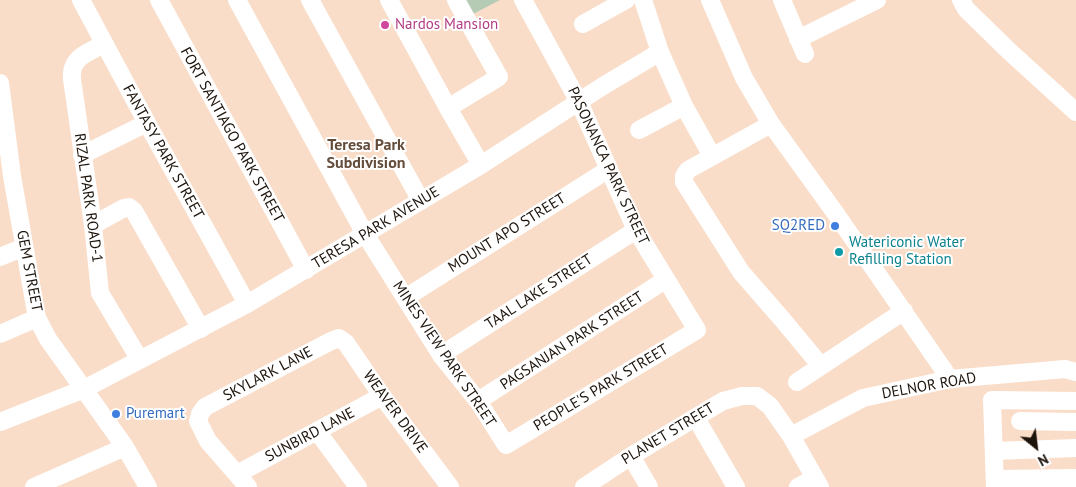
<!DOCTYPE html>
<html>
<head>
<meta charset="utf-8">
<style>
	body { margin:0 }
	#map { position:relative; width:1076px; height:487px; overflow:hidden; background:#faddc8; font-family:"PT Sans",sans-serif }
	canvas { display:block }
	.north { position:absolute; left:1011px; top:422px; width:50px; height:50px; -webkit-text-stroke:4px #fff; paint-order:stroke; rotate:151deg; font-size:14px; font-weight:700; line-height:20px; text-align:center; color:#1c130b }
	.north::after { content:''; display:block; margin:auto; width:18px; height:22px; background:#1c130b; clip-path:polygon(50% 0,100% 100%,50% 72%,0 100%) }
</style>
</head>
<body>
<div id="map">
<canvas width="1076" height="487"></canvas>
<div class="north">N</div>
</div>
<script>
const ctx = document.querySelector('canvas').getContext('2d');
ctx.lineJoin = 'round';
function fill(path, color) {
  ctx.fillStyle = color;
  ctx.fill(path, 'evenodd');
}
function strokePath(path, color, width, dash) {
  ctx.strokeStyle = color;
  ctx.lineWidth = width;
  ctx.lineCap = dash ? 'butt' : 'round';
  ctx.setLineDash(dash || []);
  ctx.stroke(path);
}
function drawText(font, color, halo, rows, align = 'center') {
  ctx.font = font + ' "PT Sans",sans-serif';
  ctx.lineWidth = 4;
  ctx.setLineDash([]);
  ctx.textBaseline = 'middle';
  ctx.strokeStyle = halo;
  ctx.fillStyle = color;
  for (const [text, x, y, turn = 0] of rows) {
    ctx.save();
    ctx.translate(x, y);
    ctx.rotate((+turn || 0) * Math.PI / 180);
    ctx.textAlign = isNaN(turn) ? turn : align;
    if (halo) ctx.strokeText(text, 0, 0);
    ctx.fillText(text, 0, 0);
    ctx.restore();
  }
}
const green = new Path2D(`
	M463 0H500L471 15Z`);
const minor = new Path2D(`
	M81 0 147 123 247 304
	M159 0 306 270
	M237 0 365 234 441 355 478 401 506 445 697 330 636 230 579 102 523 0
	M310 0 421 201
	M389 0 448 108 481 165
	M643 0 660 52 684 106 712 156
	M710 0 744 78 771 124 836 214 950 379
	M782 0 805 54
	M961 0 966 9 1009 51 1076 112
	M583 24 626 0
	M798 39 877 0
	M104 44C88 53 70 57 72 79L93 225 100 293 140 360
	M0 83 12 176 37 318 48 339 125 447 148 487
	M448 108 499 77 456 0
	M771 124 688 170 684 176V182L741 272 782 319 821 366
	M639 130 684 106
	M82 155 147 123
	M93 225 124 208 129 207 134 211 201 329
	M0 257 24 247
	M405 298 609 169
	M0 334 37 318
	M441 355 636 230
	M797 382 904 311
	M478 401 665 280
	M696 418 736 487
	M1020 421 1076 422
	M0 422 84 389 247 304 481 165 603 86 660 52
	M317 431 358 487
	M791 436 863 398 950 379 1065 369 1076 372
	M994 451 1076 448
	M631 456 649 487
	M237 474 382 396
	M995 479 1076 478
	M34 487 125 447
	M248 487 208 441 198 421 200 414 205 407 331 341 339 338 346 343 382 396 450 487
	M584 487 631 456 723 401 742 396H757L770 406 791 436 820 487
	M798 487 815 478
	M995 487 992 400 1076 401`);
const markers = [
	[385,25,5,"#d1479c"],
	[835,226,5,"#3f7fe0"],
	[839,252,5,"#0f9aa8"],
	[116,414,5,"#3f7fe0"]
];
const hotelNames = [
	["Nardos Mansion",395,25]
];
const streetNames = [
	["FORT SANTIAGO PARK STREET",232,135,61],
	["FANTASY PARK STREET",163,152,61],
	["PASONANCA PARK STREET",608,166,65],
	["RIZAL PARK ROAD-1",88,198,82],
	["TERESA PARK AVENUE",376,228,-31],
	["MOUNT APO STREET",507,233,-32],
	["GEM STREET",29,271,79],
	["TAAL LAKE STREET",539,292,-33],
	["PAGSANJAN PARK STREET",572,341,-33],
	["MINES VIEW PARK STREET",444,354,56],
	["SKYLARK LANE",268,374,-28],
	["DELNOR ROAD",929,386,-10],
	["PEOPLE'S PARK STREET",601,388,-31],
	["WEAVER DRIVE",395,412,54],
	["PLANET STREET",668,434,-31],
	["SUNBIRD LANE",310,435,-28]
];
const shopNames = [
	["SQ2RED",825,226],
	["Puremart",126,414,"left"]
];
const cultureNames = [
	["Watericonic Water",849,243],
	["Refilling Station",849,260]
];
const neighbourhoodNames = [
	["Teresa Park",366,145],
	["Subdivision",366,163]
];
fill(green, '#b5cbb3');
strokePath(minor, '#fff', 18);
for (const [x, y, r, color] of markers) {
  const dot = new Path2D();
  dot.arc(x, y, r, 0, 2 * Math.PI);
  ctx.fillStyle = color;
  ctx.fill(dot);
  strokePath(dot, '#fff', 2);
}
drawText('15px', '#b23c85', '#fff', hotelNames, 'left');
drawText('15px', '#1c130b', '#fff', streetNames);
drawText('15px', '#366cbe', '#fff', shopNames, 'right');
drawText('15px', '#0d838f', '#fff', cultureNames, 'left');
drawText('bold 16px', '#644c3a', '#fff', neighbourhoodNames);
</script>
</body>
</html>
